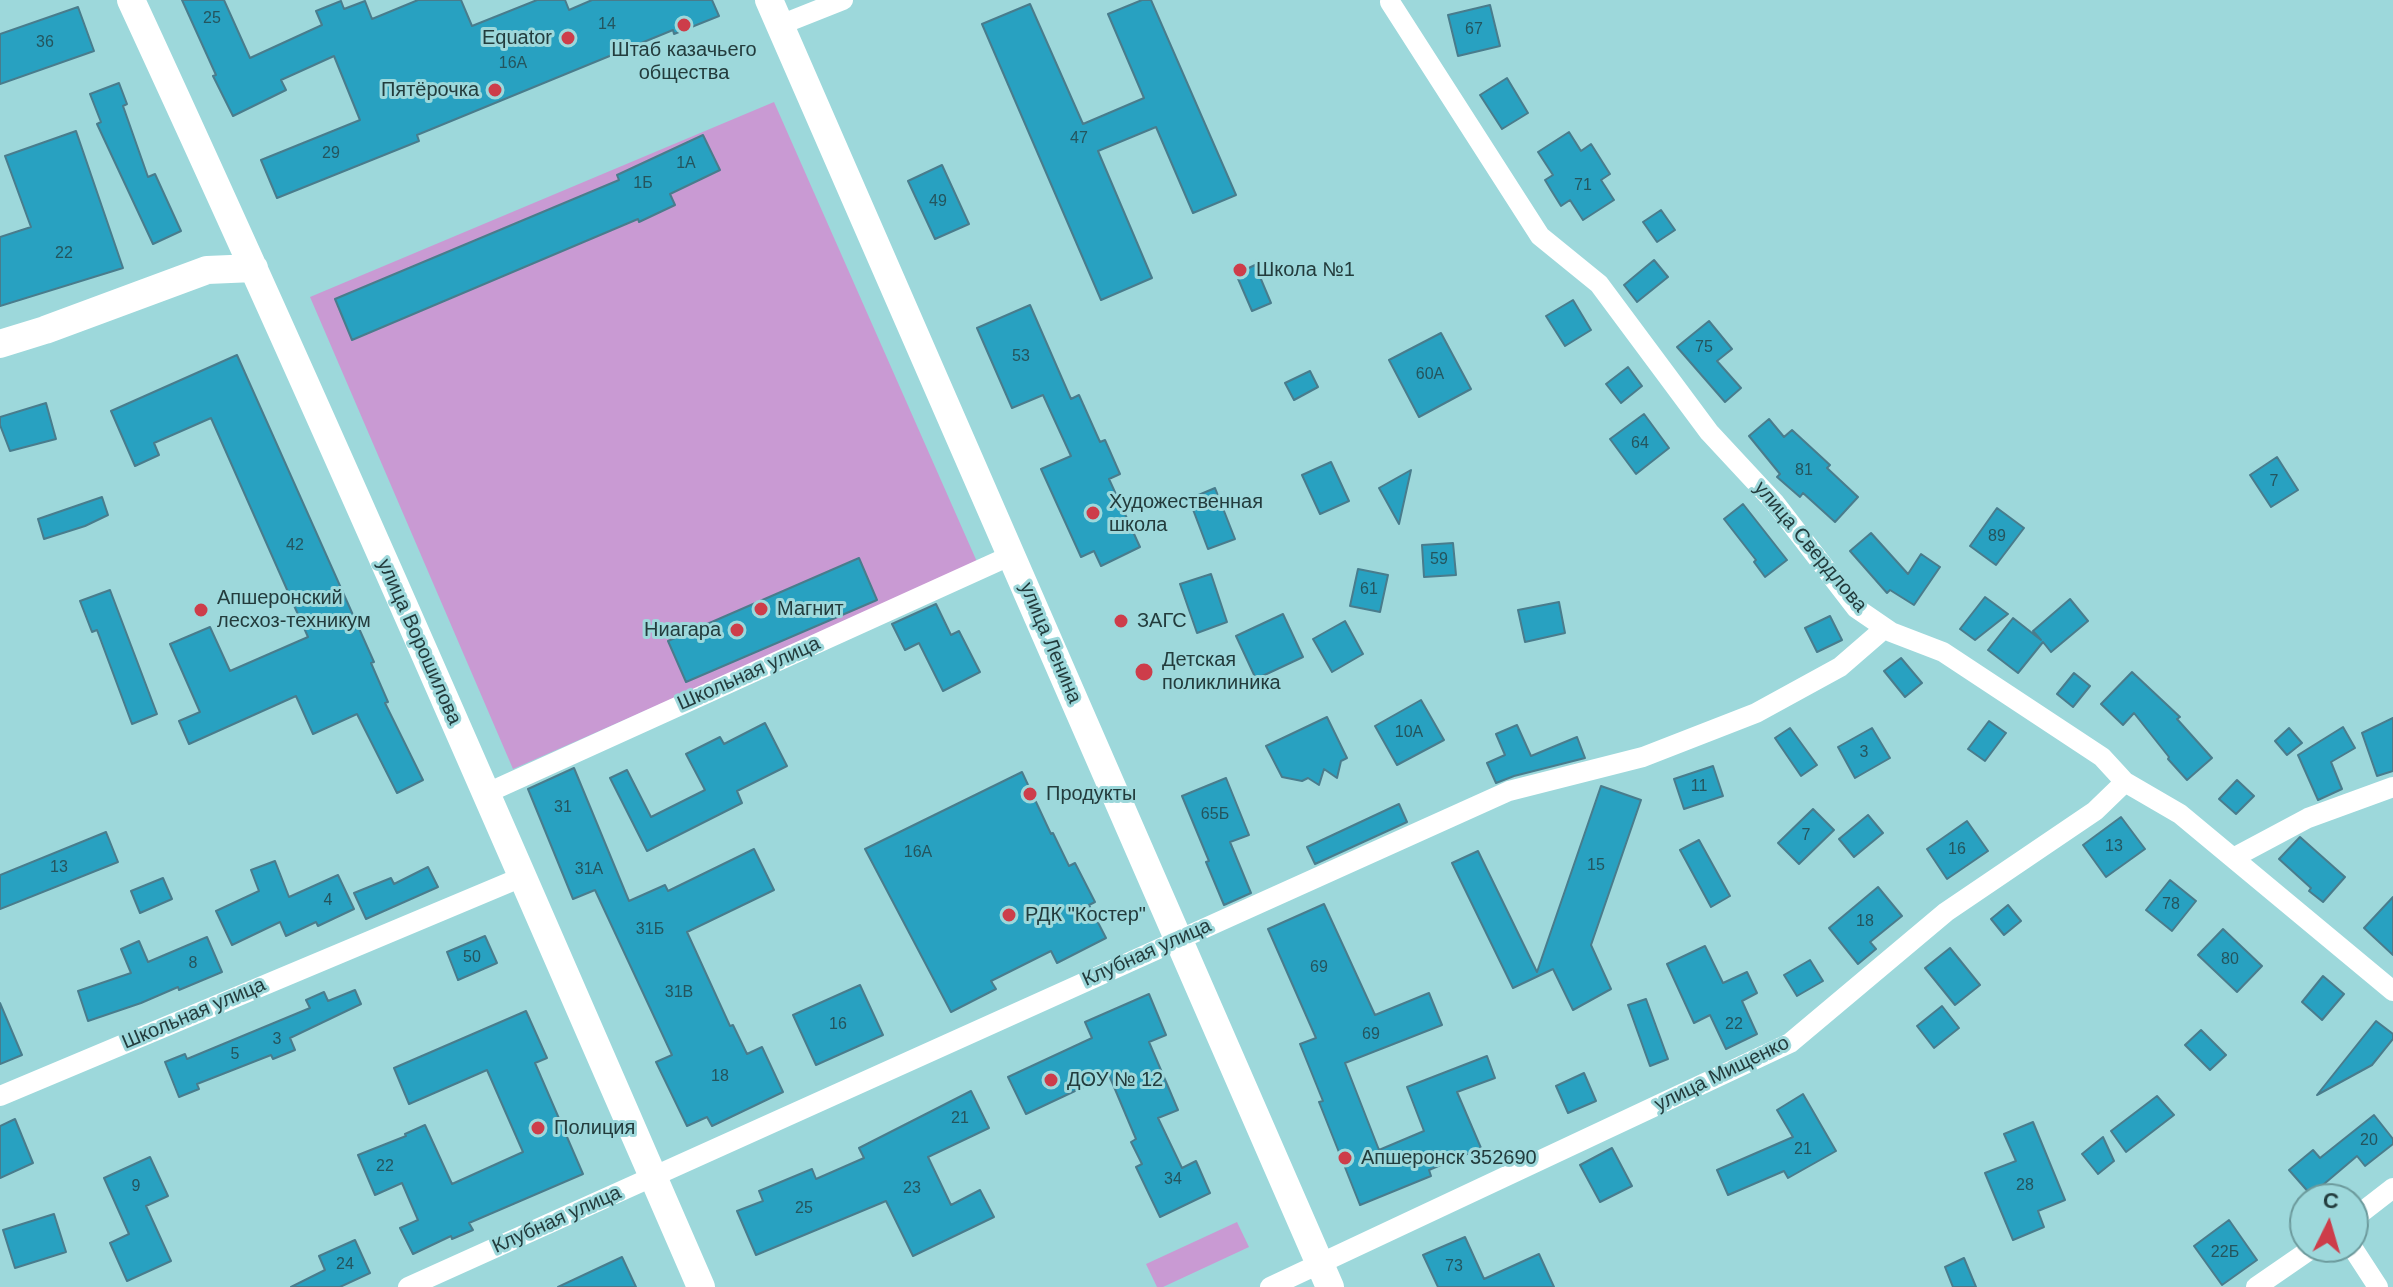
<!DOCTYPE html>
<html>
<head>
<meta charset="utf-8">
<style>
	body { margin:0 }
	#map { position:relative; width:2393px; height:1287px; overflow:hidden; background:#9dd8db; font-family:Helvetica,sans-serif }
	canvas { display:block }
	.north { position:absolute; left:2289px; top:1183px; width:80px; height:80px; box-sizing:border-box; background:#9dd8db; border:2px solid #6c9a9c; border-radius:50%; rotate:5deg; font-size:22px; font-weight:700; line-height:32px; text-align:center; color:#233c3d }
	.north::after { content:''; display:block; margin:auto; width:28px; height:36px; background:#cd3d4a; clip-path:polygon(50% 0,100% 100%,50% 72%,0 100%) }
</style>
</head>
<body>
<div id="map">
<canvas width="2393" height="1287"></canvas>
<div class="north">С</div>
</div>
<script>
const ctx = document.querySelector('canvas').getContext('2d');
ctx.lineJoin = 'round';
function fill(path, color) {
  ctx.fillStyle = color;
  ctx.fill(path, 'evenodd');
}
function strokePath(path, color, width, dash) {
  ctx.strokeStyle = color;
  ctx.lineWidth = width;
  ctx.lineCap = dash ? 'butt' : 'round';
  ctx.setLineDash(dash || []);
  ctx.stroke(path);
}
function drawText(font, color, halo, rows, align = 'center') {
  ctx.font = font + ' Helvetica,sans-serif';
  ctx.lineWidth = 6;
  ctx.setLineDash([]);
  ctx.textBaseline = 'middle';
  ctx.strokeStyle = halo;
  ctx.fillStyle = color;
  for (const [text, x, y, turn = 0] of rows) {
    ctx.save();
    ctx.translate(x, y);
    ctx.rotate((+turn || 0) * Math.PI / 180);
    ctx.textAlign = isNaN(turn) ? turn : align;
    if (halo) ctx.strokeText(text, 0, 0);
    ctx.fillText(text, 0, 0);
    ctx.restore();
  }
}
const green = new Path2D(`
	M774 102 978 564 513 769 310 297Z
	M1237 1222 1249 1247 1163 1287H1157L1146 1264Z`);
const building = new Path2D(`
	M182 0H224L250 58 322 25 316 11 341 1 344 9 365 1 372 19 418 0H461L472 26 537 0H565L569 10 592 0H712L719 16 674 34 673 30 417 135 419 141 277 198 261 160 360 120 334 56 281 80 286 90 233 116 213 76 216 75Z
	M1142 0H1151L1236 195 1193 213 1156 127 1098 151 1152 278 1101 300 982 24 1030 4 1083 124 1144 98 1108 14Z
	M1490 5 1500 46 1458 56 1448 15Z
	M78 7 94 51 0 84V34Z
	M1507 78 1528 113 1502 129 1480 95Z
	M119 83 127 104 123 106 148 177 155 174 181 231 153 244 97 124 101 122 90 94Z
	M76 131 123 268 0 306V237L31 227 5 156Z
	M1569 132 1581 151 1591 144 1610 174 1601 180 1614 200 1583 220 1570 200 1561 206 1551 190 1545 180 1553 175 1538 152Z
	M703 135 720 170 670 194 675 205 639 222 638 219 352 340 335 299 619 180 617 175Z
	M942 165 969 224 935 239 908 181Z
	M1661 210 1675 230 1657 242 1643 222Z
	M1654 260 1668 277 1637 302 1624 285Z
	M1255 265 1271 303 1252 311 1236 274Z
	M1573 300 1591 330 1565 346 1546 316Z
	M1030 305 1071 399 1079 395 1100 442 1105 440 1120 474 1109 479 1140 547 1101 566 1094 551 1081 557 1041 469 1071 456 1043 395 1012 408 977 328Z
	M1709 321 1732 349 1717 361 1741 388 1725 402 1677 347Z
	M1441 333 1471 389 1419 417 1389 360Z
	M237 355 374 662 371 663 388 702 385 703 423 780 397 793 357 714 313 734 296 696 189 744 179 721 200 712 170 644 210 627 230 671 308 637 211 418 154 443 159 455 135 466 111 411Z
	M1628 367 1642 386 1621 403 1606 384Z
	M1310 371 1318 387 1294 400 1285 383Z
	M46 403 56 439 10 451 0 425V417Z
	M1644 414 1669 448 1636 474 1610 439Z
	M1769 419 1784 437 1792 430 1830 465 1827 468 1858 497 1835 522 1803 493 1800 497 1777 477 1780 474 1749 436Z
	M2277 457 2298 490 2271 507 2250 475Z
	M1331 462 1349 501 1320 514 1302 475Z
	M1411 470 1399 524 1379 488Z
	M1215 488 1235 539 1208 549 1189 499Z
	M102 497 108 515 85 526 44 539 38 519Z
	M1743 504 1787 560 1765 577 1754 562 1756 560 1724 519Z
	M1997 508 2024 528 1996 565 1970 546Z
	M1871 533 1908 574 1921 554 1940 567 1914 605 1890 590 1887 593 1850 551Z
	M1453 543 1456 575 1424 577 1422 545Z
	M859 558 877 600 686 682 668 641Z
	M1358 569 1388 575 1380 612 1350 606Z
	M1211 574 1227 622 1197 633 1180 584Z
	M110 590 157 714 132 724 97 630 92 632 80 601Z
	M1985 597 2008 614 1975 640 1960 629Z
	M2070 599 2088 621 2051 652 2043 642 2018 673 1988 650 2013 618 2041 640 2033 631Z
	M1559 602 1565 633 1525 642 1518 610Z
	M936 604 951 635 959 631 980 672 943 691 919 643 905 650 892 624Z
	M1283 614 1303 657 1256 679 1236 636Z
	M1830 616 1842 640 1817 652 1805 628Z
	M1345 621 1363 654 1332 672 1313 639Z
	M1901 658 1922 683 1905 697 1884 671Z
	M2132 672 2180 717 2177 719 2212 758 2187 780 2168 759 2169 757 2134 713 2123 725 2101 704Z
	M2074 673 2090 686 2073 707 2057 694Z
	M1421 700 1444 740 1397 765 1375 726Z
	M1327 717 1347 758 1341 761 1337 778 1324 769 1319 785 1308 778 1302 781 1282 777 1266 746Z
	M2393 718V771L2377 776 2362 733Z
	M1989 721 2006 733 1985 761 1968 749Z
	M765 723 787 766 737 791 742 803 647 851 610 778 627 770 651 817 705 790 686 754 720 737 724 744Z
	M1517 725 1531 756 1577 737 1585 758 1514 776 1496 783 1487 763 1505 755 1496 734Z
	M2343 727 2355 748 2331 762 2342 789 2318 800 2298 755Z
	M1790 728 1817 765 1801 776 1775 738Z
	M1872 728 1890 758 1855 778 1838 747Z
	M2289 728 2302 743 2287 755 2275 741Z
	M1713 766 1723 796 1684 809 1674 779Z
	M574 768 629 901 665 885 668 891 754 849 774 890 687 932 730 1026 733 1025 747 1054 762 1047 783 1092 712 1126 707 1117 687 1126 656 1062 672 1055 595 890 573 899 528 789Z
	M1022 772 1051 834 1053 833 1069 866 1075 863 1095 902 1089 905 1106 938 1057 963 1051 951 991 981 996 989 951 1012 865 849Z
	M1226 778 1249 835 1230 842 1251 893 1224 905 1206 862 1209 861 1182 796Z
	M2237 780 2254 796 2236 814 2219 799Z
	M1601 786 1641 800 1591 945 1611 989 1573 1010 1553 969 1513 988 1452 863 1478 851 1537 972Z
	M1399 804 1407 822 1315 864 1307 847Z
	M1813 809 1834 830 1799 864 1778 843Z
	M1868 815 1883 833 1854 857 1839 839Z
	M2121 817 2145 849 2106 877 2083 845Z
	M1967 821 1988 851 1947 879 1927 849Z
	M106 832 118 862 0 909V875Z
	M2300 837 2345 877 2323 902 2309 891 2311 888 2279 859Z
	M1699 840 1730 896 1711 907 1680 850Z
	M275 861 289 897 338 875 354 909 318 926 316 922 286 936 280 922 232 945 216 911 259 891 251 870Z
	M428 867 438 887 366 919 354 893 391 878 394 884Z
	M163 878 172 899 140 913 131 891Z
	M2170 880 2196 901 2172 931 2146 910Z
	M1878 887 1902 916 1870 942 1876 949 1858 964 1829 928Z
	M2393 897V955L2364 928Z
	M1324 904 1375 1015 1429 993 1442 1025 1345 1063 1379 1150 1424 1131 1407 1087 1487 1056 1495 1078 1457 1092 1481 1148 1429 1170 1431 1176 1360 1205 1319 1102 1323 1101 1300 1044 1316 1038 1268 929Z
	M2008 905 2021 921 2004 935 1991 919Z
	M2223 929 2262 966 2237 992 2198 955Z
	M485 936 497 963 458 980 447 952Z
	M207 937 222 972 179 990 178 987 141 1003 88 1021 78 991 131 973 121 949 139 941 148 962Z
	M1705 946 1723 983 1747 972 1757 993 1742 1001 1757 1034 1726 1049 1710 1015 1694 1023 1667 964Z
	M1950 948 1980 985 1955 1005 1925 968Z
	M1810 960 1823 981 1797 996 1784 975Z
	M2323 976 2344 994 2322 1020 2302 1002Z
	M860 985 883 1035 816 1065 793 1015Z
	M355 990 361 1004 290 1038 295 1050 273 1059 271 1055 197 1084 199 1089 179 1097 165 1062 185 1054 187 1059 310 1008 306 1000 324 992 328 1001Z
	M1149 994 1166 1035 1149 1042 1178 1110 1158 1118 1182 1168 1196 1161 1210 1193 1160 1217 1136 1167 1142 1164 1131 1142 1136 1139 1109 1075 1026 1114 1008 1077 1092 1038 1085 1022Z
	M1646 999 1668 1059 1650 1066 1628 1005Z
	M0 1003 22 1055 0 1064Z
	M1942 1006 1959 1028 1934 1048 1917 1026Z
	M526 1011 547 1058 535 1063 583 1174 469 1223 473 1230 452 1239 451 1236 413 1254 400 1228 418 1220 402 1183 375 1195 358 1155 406 1136 405 1134 425 1125 452 1184 523 1152 487 1070 409 1104 394 1068Z
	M2376 1021 2393 1034V1039L2372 1065 2317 1095Z
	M2201 1030 2226 1055 2210 1070 2185 1045Z
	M1584 1073 1596 1101 1568 1113 1556 1086Z
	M971 1091 989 1128 928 1157 951 1205 980 1190 994 1217 913 1256 886 1201 756 1255 737 1211 763 1201 759 1191 812 1169 816 1179 864 1158 859 1148Z
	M1803 1094 1836 1151 1788 1178 1784 1171 1728 1195 1717 1170 1793 1137 1777 1110Z
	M2157 1096 2174 1115 2126 1152 2111 1131Z
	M2374 1115 2393 1139V1144L2365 1166 2357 1156 2311 1195 2289 1170 2313 1150 2320 1158Z
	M15 1119 33 1163 0 1178V1126Z
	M2033 1122 2065 1200 2038 1211 2044 1227 2013 1240 1985 1173 2016 1161 2004 1134Z
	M2103 1137 2114 1161 2098 1174 2082 1154Z
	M1612 1148 1632 1186 1600 1202 1580 1165Z
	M150 1157 168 1196 146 1206 171 1261 127 1281 110 1243 129 1234 104 1178Z
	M54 1214 66 1252 15 1268 3 1230Z
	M2229 1220 2257 1260 2222 1285 2194 1246Z
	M1465 1237 1484 1279 1539 1254 1554 1287H1438L1423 1255Z
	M355 1240 370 1273 340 1287H291L325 1270 319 1256Z
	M622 1257 636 1287H558Z
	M1964 1258 1976 1287H1953L1945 1267Z`);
const street = new Path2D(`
	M1390 2 1540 236 1599 284 1709 432 1775 503 1856 608 1891 632 1943 652 2102 757 2125 782 2180 814 2393 991
	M780 25 843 0
	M487 793 1012 555
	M2233 858 2308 818 2393 787
	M0 1096 522 877
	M2353 1219 2393 1188
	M2352 1247 2378 1287
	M408 1287 1509 791 1643 757 1756 713 1840 667 1885 628
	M1270 1287 1790 1043 1946 912 2095 811 2125 782
	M2256 1287 2314 1247`);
const secondary = new Path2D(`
	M131 0C328 426 514 857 701 1287
	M769 0 1330 1287
	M0 344 45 330 207 270 254 268`);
const markers = [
	[684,25,8,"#cd3d4a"],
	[568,38,8,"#cd3d4a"],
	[495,90,8,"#cd3d4a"],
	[1240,270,8,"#cd3d4a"],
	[1093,513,8,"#cd3d4a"],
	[761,609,8,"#cd3d4a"],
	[201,610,8,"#cd3d4a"],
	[1121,621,8,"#cd3d4a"],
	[737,630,8,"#cd3d4a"],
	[1144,672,10,"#cd3d4a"],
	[1030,794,8,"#cd3d4a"],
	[1009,915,8,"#cd3d4a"],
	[1051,1080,8,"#cd3d4a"],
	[538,1128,8,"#cd3d4a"],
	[1345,1158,8,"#cd3d4a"]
];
const numberNames = [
	["25",212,19],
	["14",607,25],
	["67",1474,30],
	["36",45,43],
	["16А",513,64],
	["47",1079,139],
	["29",331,154],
	["1А",686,164],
	["1Б",643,184],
	["71",1583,186],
	["49",938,202],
	["22",64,254],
	["75",1704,348],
	["53",1021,357],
	["60А",1430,375],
	["64",1640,444],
	["81",1804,471],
	["7",2274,482],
	["89",1997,537],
	["42",295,546],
	["59",1439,560],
	["61",1369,590],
	["10А",1409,733],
	["3",1864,753],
	["11",1699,787],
	["31",563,808],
	["65Б",1215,815],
	["7",1806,836],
	["13",2114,847],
	["16",1957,850],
	["16А",918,853],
	["15",1596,866],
	["13",59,868],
	["31А",589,870],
	["4",328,901],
	["78",2171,905],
	["18",1865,922],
	["31Б",650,930],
	["50",472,958],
	["80",2230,960],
	["8",193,964],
	["69",1319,968],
	["31В",679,993],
	["16",838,1025],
	["22",1734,1025],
	["69",1371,1035],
	["3",277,1040],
	["5",235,1055],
	["18",720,1077],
	["21",960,1119],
	["20",2369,1141],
	["21",1803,1150],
	["22",385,1167],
	["34",1173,1180],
	["28",2025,1186],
	["9",136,1187],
	["23",912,1189],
	["25",804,1209],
	["22Б",2225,1253],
	["24",345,1265],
	["73",1454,1267]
];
const poiNames = [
	["Equator",552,38,"right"],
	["Штаб казачьего",684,50,"center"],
	["общества",684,73,"center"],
	["Пятёрочка",479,90,"right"],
	["Школа №1",1256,270],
	["Художественная",1109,502],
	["школа",1109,525],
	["Апшеронский",217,598],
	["лесхоз-техникум",217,621],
	["Магнит",777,609],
	["ЗАГС",1137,621],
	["Ниагара",721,630,"right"],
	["Детская",1162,660],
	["поликлиника",1162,683],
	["Продукты",1046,794],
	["РДК \"Костер\"",1025,915],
	["ДОУ № 12",1067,1080],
	["Полиция",554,1128],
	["Апшеронск 352690",1361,1158]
];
const streetNames = [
	["улица Свердлова",1810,547,50],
	["улица Ворошилова",419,642,66],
	["улица Ленина",1050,643,67],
	["Школьная улица",749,674,-24],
	["Клубная улица",1147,953,-24],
	["Школьная улица",194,1014,-23],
	["улица Мищенко",1722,1074,-26],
	["Клубная улица",557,1220,-24]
];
fill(green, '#c99ad3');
fill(building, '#28a1c1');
strokePath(building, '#497c8c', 2);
strokePath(street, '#fff', 20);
strokePath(secondary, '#fff', 28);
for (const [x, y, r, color] of markers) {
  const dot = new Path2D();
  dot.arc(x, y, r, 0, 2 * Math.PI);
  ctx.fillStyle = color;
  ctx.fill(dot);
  strokePath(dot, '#9dd8db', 3);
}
drawText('16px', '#24555e', null, numberNames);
drawText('20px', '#233c3d', '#9dd8db', poiNames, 'left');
drawText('20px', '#233c3d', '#9dd8db', streetNames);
</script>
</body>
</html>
